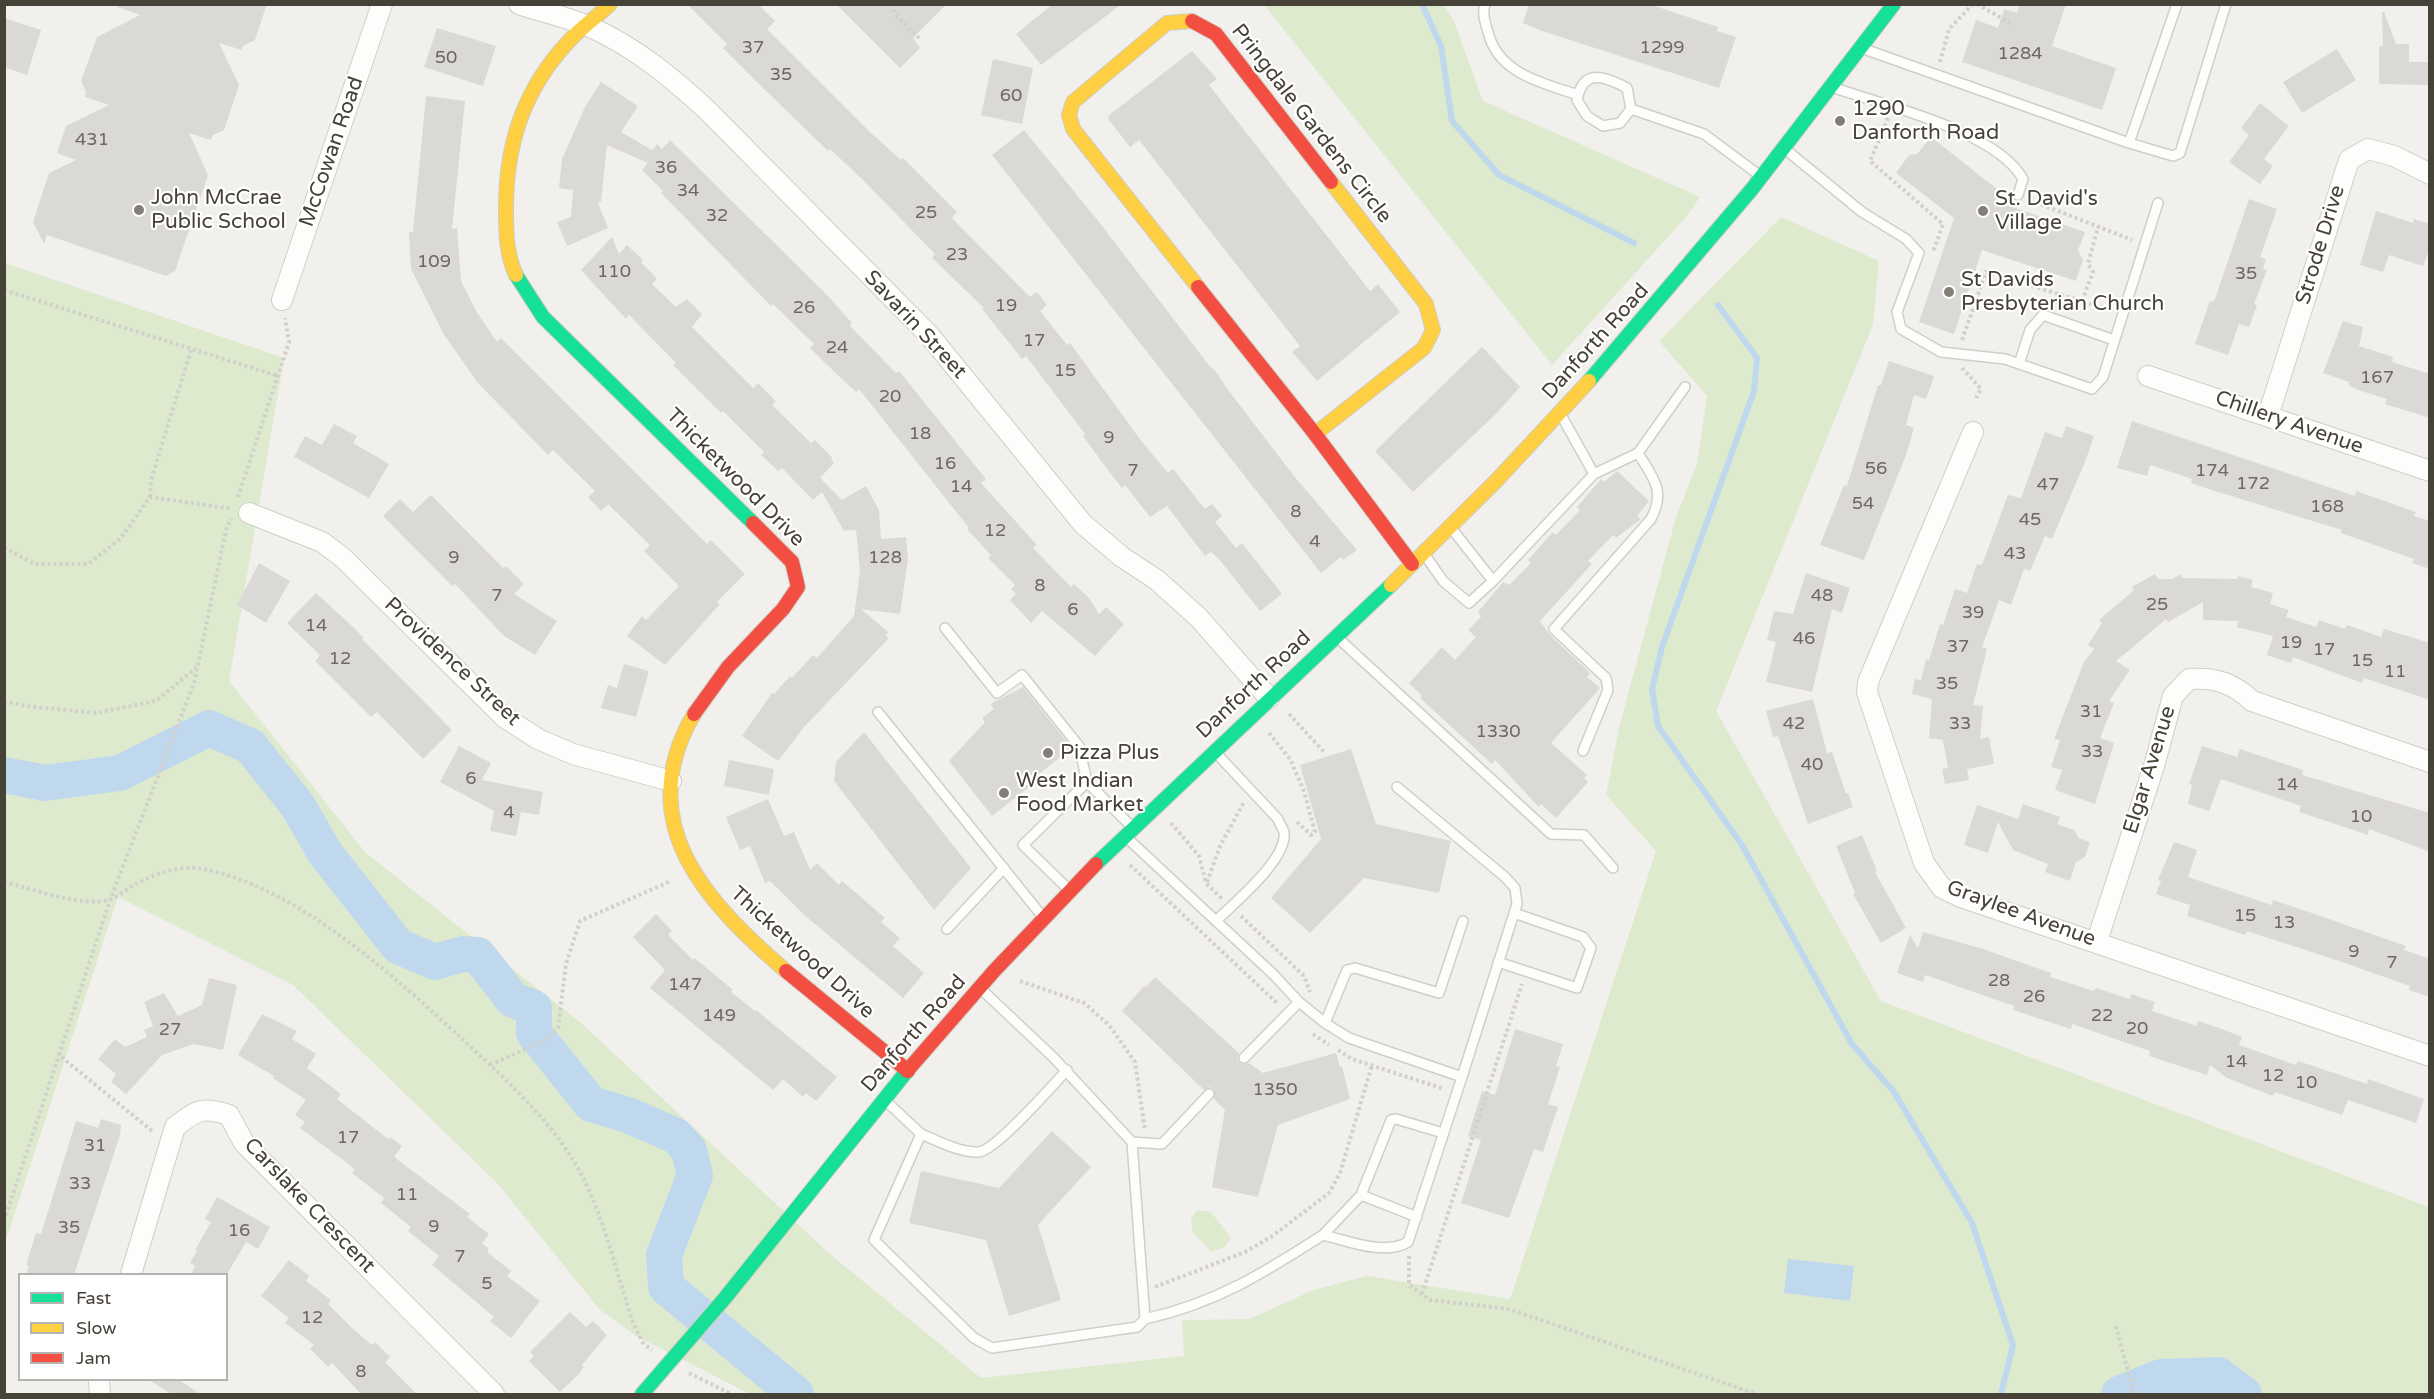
<!DOCTYPE html>
<html>
<head>
<meta charset="utf-8">
<style>
	body { margin:0 }
	#map { position:relative; width:2434px; height:1399px; overflow:hidden; background:#f2f0ec; font-family:"Varela Round",sans-serif }
	canvas { display:block }
	.frame { position:absolute; inset:0; border:6px solid #474238; pointer-events:none }
	.legend { position:absolute; left:18px; top:1273px; width:210px; height:108px; box-sizing:border-box; background:#fff; border:2px solid #b5b3af; margin:0; padding:8px 10px; list-style:none; font-size:18px; color:#474238 }
	.legend li { display:flex; align-items:center; gap:12px; height:30px }
	.legend b { width:30px; border:2px solid #b5b3af }
</style>
</head>
<body>
<div id="map">
<canvas width="2434" height="1399"></canvas>
<div class="frame"></div>
<ul class="legend">
<li><b style="height:8px;background:#16e098"></b>Fast</li>
<li><b style="height:8px;background:#ffcf43"></b>Slow</li>
<li><b style="height:8px;background:#f24e42"></b>Jam</li>
</ul>
</div>
<script>
const ctx = document.querySelector('canvas').getContext('2d');
ctx.lineJoin = 'round';
function fill(path, color) {
  ctx.fillStyle = color;
  ctx.fill(path, 'evenodd');
}
function strokePath(path, color, width, dash) {
  ctx.strokeStyle = color;
  ctx.lineWidth = width;
  ctx.lineCap = dash ? 'butt' : 'round';
  ctx.setLineDash(dash || []);
  ctx.stroke(path);
}
function drawText(font, color, halo, rows, align = 'center') {
  ctx.font = font + ' "Varela Round",sans-serif';
  ctx.lineWidth = 4.5;
  ctx.setLineDash([]);
  ctx.textBaseline = 'middle';
  ctx.strokeStyle = halo;
  ctx.fillStyle = color;
  for (const [text, x, y, turn = 0] of rows) {
    ctx.save();
    ctx.translate(x, y);
    ctx.rotate((+turn || 0) * Math.PI / 180);
    ctx.textAlign = isNaN(turn) ? turn : align;
    if (halo) ctx.strokeText(text, 0, 0);
    ctx.fillText(text, 0, 0);
    ctx.restore();
  }
}
const green = new Path2D(`
	M1264 5H1444L1453 19 1483 101 1700 197 1687 216 1552 365Z
	M1781 217 1879 261 1873 325 1716 711 1881 1001 2429 1207V1394H750L636 1336 600 1310 497 1183 293 985 118 897 5 1243V263L284 358 229 681 366 853 581 1023 830 1254 981 1378 1184 1356 1182 1320 1250 1319 1313 1290 1367 1276 1510 1299 1656 851 1606 795 1620 724 1676 517 1697 464 1707 396 1659 341Z
	M1197 1210 1211 1212 1231 1238 1224 1248 1211 1251 1192 1232 1191 1219Z`);
const water = new Path2D(`
	M1788 1259 1854 1266 1850 1301 1784 1293Z`);
const stream = new Path2D(`
	M1422 4 1441 46 1452 121 1499 175 1634 243
	M1718 305 1757 358 1754 391 1662 647 1652 689 1658 726 1742 845 1852 1044 1894 1092 1972 1223 2013 1345 2001 1394`);
const river = new Path2D(`
	M4 775 45 783 120 773 209 728 250 746 298 806 325 853 398 946 435 962 463 954 478 955 513 1000 534 1008V1033L591 1104 628 1115 676 1136 689 1150 695 1175 664 1255 666 1287 796 1394
	M2119 1394 2161 1377 2218 1375 2244 1394`);
const building = new Path2D(`
	M117 4H267L255 40 243 46 242 50 219 43 239 85 224 130 213 135 211 140 189 133 208 175 175 271 166 276 47 235 44 244 33 222 49 173 76 160 57 153 66 126 109 105 85 97 86 92 81 81 97 37 140 15 117 7Z
	M687 4H758L775 21 767 29 871 133 901 160 903 158 957 212 952 218 1030 297 1037 292 1047 305 1040 311 1067 345 1070 343 1142 442 1168 473 1173 469 1205 509 1212 504 1222 516 1215 522 1236 548 1242 543 1282 594 1260 611 1219 559 1211 552 1205 556 1167 506 1150 517 1125 485 1122 488 1107 469 1083 436 1085 434 1026 356 1022 359 982 309 984 308 932 258 935 254 861 178 830 149 828 151 760 85 723 48 727 44Z
	M836 4H947L913 38 920 48 900 68Z
	M1053 4H1122L1041 65 1016 34Z
	M1529 4H1649L1718 27 1717 31 1736 37 1719 88 1542 31 1523 23Z
	M2020 4H2066L2052 46 2116 68 2102 110 1962 62 1976 20 1998 28 2004 9 2017 13Z
	M2382 12H2384L2396 44H2409V62H2430V85L2379 84V47L2383 46Z
	M4 18 41 30 27 75 4 67Z
	M437 28 496 46 483 86 424 67Z
	M2337 49 2356 80 2302 113 2283 82Z
	M1192 51 1217 79 1209 85 1370 291 1378 284 1400 312 1317 381 1292 352 1300 346 1139 140 1130 147 1109 120 1108 116Z
	M993 59 1033 68 1022 124 981 115Z
	M601 82 638 106 621 132 652 150 657 144 662 149 670 140 826 294 852 323 850 326 896 373 899 371 986 479 981 483 1037 545 1033 548 1071 587 1074 584 1089 598 1099 614 1106 607 1124 624 1095 656 1042 611 1031 623 1020 611 1010 600 1016 594 1011 589 1015 585 988 558 991 555 967 529 969 528 859 389 856 392 826 364 810 348 814 344 773 304 771 306 661 193 663 191 642 170 648 163 607 145 601 202 598 203 608 228 567 246 557 222 571 217 573 190 559 188 562 159 585 107Z
	M426 96 465 101 452 229 457 228 461 281 476 311 497 342 501 338 707 544 711 540 745 574 717 602 720 604 665 665 627 636 642 616 646 620 679 586 644 551 650 545 608 504 601 511 588 497 595 491 553 450 548 455 477 382 443 333 411 269 409 232H413Z
	M2260 103 2289 126 2264 159 2273 166 2260 184 2229 162 2249 135 2241 128Z
	M1024 130 1099 222 1208 364 1220 376 1219 377 1232 395 1294 476 1357 550 1343 560 1341 557 1321 573 992 155Z
	M1931 137 2002 193 1995 201 2085 232 2078 250 2083 260 2076 281 1982 250 1954 334 1919 322 1954 218 1896 173 1909 155 1917 154Z
	M2249 199 2277 209 2260 257 2266 259 2263 269 2267 270 2254 304 2257 305 2249 327 2239 324 2228 355 2195 344 2210 301 2214 302Z
	M2376 211 2413 223 2414 219 2430 224V247L2423 266 2389 255 2383 272 2360 265Z
	M612 237 619 254 627 245 643 260 641 262 657 279 652 284 676 307 687 299 702 314 692 327 753 388 758 383 776 401 772 405 811 443 815 440 832 457 831 459 834 463 820 478 842 500 866 486 879 510 881 539 906 537 908 559 900 614 861 609 888 632 886 636 889 638 805 726 778 761 742 736 772 693 774 694 790 676 792 678 813 655 817 658 854 616 860 570 856 530 844 531 822 492 813 500 782 468 778 471 761 455 764 452 723 411 721 413 673 365 676 363 629 315 626 319 581 270Z
	M2343 321 2363 327 2359 346 2393 357 2392 362 2430 374V418L2385 404 2387 399 2358 390 2348 385 2349 382 2323 373Z
	M1482 347 1520 387 1496 414 1413 492 1375 451Z
	M1889 361 1934 376 1926 399 1914 395 1906 425 1914 428 1906 455 1864 560 1820 545 1844 485 1847 486 1878 385H1881Z
	M2132 421 2355 496 2356 491 2416 512 2414 516 2430 521V569L2412 563 2414 559 2341 533 2342 530 2215 491 2191 483 2192 479 2150 465 2147 476 2117 468Z
	M334 424 357 436 353 443 389 464 369 498 294 457 305 436 322 445Z
	M2066 426 2094 436 2085 462 2052 539 2045 536 2030 571 2024 569 2011 605 1999 600 1982 647 1987 649 1973 705 1983 706 1980 739 1989 737 1994 764 1967 769 1969 780 1945 784 1942 769 1948 768 1943 740 1929 738 1932 699 1912 694 1915 679 1921 680 1926 659 1929 660 1940 624 1943 625 1955 589 1967 593 1977 564 1982 565 2008 495 2021 498 2045 432 2062 438Z
	M1617 471 1649 501 1637 516 1641 519 1616 538 1613 535 1588 561 1592 564 1540 621 1549 634 1590 673 1587 677 1600 688 1551 743 1587 775 1584 778 1588 782 1556 818 1541 804 1539 807 1495 760 1492 764 1420 698 1422 696 1409 683 1442 647 1455 660 1476 637 1468 630 1481 617 1478 612 1503 582 1509 585 1531 563 1528 560 1553 532 1556 535 1580 510 1577 507 1601 479 1604 482Z
	M431 495 503 568 506 566 524 584 514 594 557 621 535 655 504 636 455 584 452 586 383 516 400 499 413 512Z
	M259 563 290 581 266 623 237 605Z
	M1806 573 1850 588 1842 613 1832 609 1812 692 1766 682 1776 642 1767 640 1774 611 1793 614Z
	M2155 574 2158 579H2172L2181 574 2182 578 2237 579 2238 576 2253 580 2251 587 2273 593 2270 604 2289 610 2286 617 2316 627 2319 620 2345 629 2347 625 2381 637 2384 629 2430 643V700L2364 678 2362 683 2293 657 2291 663 2267 655 2273 636 2237 627 2238 621 2203 620V602L2168 622 2166 619 2116 661 2130 670 2109 701 2114 703 2100 738 2114 743 2095 804 2055 790 2062 770 2051 767 2060 740 2054 739 2084 662 2094 649 2088 645 2102 623 2099 620 2134 590 2132 587Z
	M316 593 352 626 364 638 362 639 452 730 423 759 377 712 371 717 315 661 320 655 287 623Z
	M624 664 649 671 636 717 601 708 608 685 617 688Z
	M1023 687 1072 748 1026 784 1029 787 992 816 949 761 985 722 982 718 994 709 990 704Z
	M1813 699 1827 753 1832 752 1846 794 1848 793 1853 807 1808 824 1778 736 1773 737 1766 711Z
	M864 732 971 868 934 910 834 781 836 762Z
	M459 746 491 763 482 780 543 792 539 815 521 812 516 836 490 831 494 811 440 782Z
	M2202 746 2237 757 2240 749 2303 770 2302 775 2430 813V852L2369 829 2368 835 2299 812 2301 806 2221 779 2209 811 2188 804 2192 785 2189 784Z
	M1351 749 1376 824 1451 841 1439 893 1364 878 1310 933 1271 898 1321 839 1300 765Z
	M729 760 774 769 769 795 724 786Z
	M768 799 784 836 794 832 810 870 817 863 839 885 842 881 885 918 881 922 900 938 893 946 924 973 903 998 803 914 770 881 765 883 750 846 740 850 726 817Z
	M2023 804 2060 817 2057 824 2074 830 2079 838 2090 842 2085 857 2076 862 2070 881 2045 872 2048 864 2013 850 1998 822 1988 853 1964 845 1977 805 2018 819Z
	M1862 835 1877 871 1875 872 1906 928 1881 943 1853 894 1855 893 1836 846Z
	M2174 842 2197 850 2188 877 2272 905 2273 900 2303 910 2406 946 2404 950 2430 959V997L2409 990 2410 986 2336 960 2247 931 2245 935 2187 916 2190 905 2156 894 2161 881 2158 880Z
	M656 914 672 931 668 935 693 960 694 958 713 973 733 990 731 992 755 1011 756 1010 837 1077 816 1101 806 1093 803 1097 783 1079 773 1090 650 988 665 970 633 937Z
	M1923 932 1983 949 2051 973 2050 977 2094 991 2096 988 2130 999 2131 994 2155 1002 2152 1011 2197 1026 2198 1021 2222 1029 2242 1037 2239 1045 2296 1065 2298 1061 2367 1084 2368 1079 2424 1099 2416 1123 2348 1100 2342 1115 2275 1092 2273 1096 2227 1078 2210 1065 2207 1075 2149 1056 2150 1051 2072 1024 2071 1029 2046 1021 2013 1010 2014 1006 1925 975 1923 982 1897 973 1910 935 1918 948Z
	M1155 977 1239 1053 1237 1059 1242 1064 1249 1063 1263 1073 1336 1053 1340 1067 1342 1066 1350 1099 1278 1125 1258 1197 1212 1187 1225 1110 1214 1099V1090L1210 1087 1204 1090 1122 1011 1144 986 1146 987Z
	M209 978 237 985 223 1050 194 1044 162 1055 126 1094 111 1082 116 1074 98 1059 115 1039 125 1047 147 1037 144 1030 153 1026 144 1002 164 993 178 1016 202 1005Z
	M262 1014 297 1031 292 1039 316 1054 307 1068 341 1094 337 1099 388 1139 390 1137 402 1146 394 1157 470 1214 467 1217 489 1234 482 1243 489 1249 487 1252 511 1271 507 1276 540 1301 511 1338 490 1321 494 1317 432 1265 439 1256 408 1231 411 1227 381 1203 384 1198 352 1173 355 1169 300 1128 305 1122 295 1115 306 1100 273 1078 274 1076 238 1055Z
	M1515 1029 1563 1044 1556 1066 1560 1067 1548 1104 1558 1107 1543 1152 1534 1149 1509 1218 1461 1203 1481 1140 1468 1136 1482 1091 1495 1095Z
	M101 1119 121 1125 120 1135 74 1275H26L29 1266 26 1265 36 1233 41 1234 76 1121 98 1128Z
	M1052 1131 1091 1167 1038 1225 1061 1300 1009 1316 986 1240 909 1223 921 1171 999 1188Z
	M217 1197 270 1227 258 1249 246 1242 226 1276 191 1275 195 1266 190 1263 197 1251 195 1250 211 1222 205 1219Z
	M289 1260 309 1276 306 1281 331 1300 328 1304 352 1328 372 1345 375 1342 390 1357 385 1362 418 1395H362L332 1363 328 1367 310 1349 314 1345 285 1323 289 1318 261 1296Z
	M570 1312 586 1327 593 1321 607 1335 582 1365 584 1367 579 1374 560 1392 529 1361 534 1356 530 1352Z
	M149 1380H179L202 1395H173Z`);
const path = new Path2D(`
	M891 4 895 14 921 40
	M1977 4 2010 23
	M1940 62 1949 29 1973 4
	M1888 118 1870 161 1943 224 1933 252
	M2030 200 2132 240
	M4 290 278 376
	M2082 301 2093 272 2088 264 2098 227
	M1962 340 1986 272 2111 310
	M1962 368 1981 389 1976 398
	M150 497 151 480 191 350
	M238 497 289 342 285 318
	M4 547 34 564H88L120 539 150 497 232 509
	M4 701 26 706 96 713 156 701 197 667
	M1289 714 1325 753
	M1269 733 1290 759 1304 791 1315 832 1311 835 1295 820
	M1171 823 1199 856 1206 883 1222 899
	M1130 865 1278 1004
	M4 882C31 888 85 909 111 899 119 896 127 889 134 885 154 874 181 864 203 869 297 887 394 976 462 1039 500 1074 541 1111 570 1155 600 1200 616 1271 633 1323L643 1343 652 1350
	M1207 882 1220 846 1244 802
	M1241 916 1304 976 1310 992
	M1020 981 1084 1003 1109 1025 1135 1062 1145 1131
	M1313 1034 1329 1045
	M1338 1050 1352 1059 1444 1089
	M490 1065 546 1040 558 1028 566 964 580 921 671 881
	M152 1131 59 1055 110 900 194 683 226 530 231 518
	M4 1221 59 1055
	M1409 1256V1285L1430 1300 1509 1309 1756 1394
	M1155 1287 1245 1252 1271 1237 1329 1193 1340 1173 1372 1065
	M1422 1294 1522 984
	M2116 1326 2134 1394
	M689 1373 731 1394`);
const lane = new Path2D(`
	M1485 4C1482 14 1485 22 1488 32 1498 74 1543 83 1578 95
	M1864 49 2129 143 2173 156 2180 153 2226 4
	M1835 88C1886 106 1996 131 2023 179L2018 195
	M1631 109 1627 88C1606 77 1583 67 1577 100L1587 116 1603 126 1620 123 1631 109 1704 134 1759 175
	M2129 143 2177 4
	M1785 149 1862 212 1906 239 1919 253 1897 312 1901 329 1941 352 2005 359 2092 389 2103 377 2158 203
	M2019 364 2030 330 2043 315 2114 340
	M1594 474 1638 453 1685 387
	M1452 529 1493 581
	M1425 555 1443 581 1469 603 1493 581 1594 474 1561 415
	M945 628 997 693 1022 675 1079 746 1087 782
	M1338 638 1551 834 1584 835 1613 868
	M878 712 1042 916
	M1583 751 1608 690 1606 678 1554 629 1651 519C1666 490 1653 478 1638 453
	M1216 753 1278 819C1279 823 1283 828 1284 832 1288 859 1234 903 1216 921
	M1397 787 1505 877 1515 888 1517 904 1462 1077
	M1127 838 1274 975 1299 1002 1325 1023 1349 1038 1462 1077 1408 1242C1384 1256 1349 1241 1323 1235 1262 1274 1216 1303 1145 1319
	M1067 888 1023 845 1087 782 1130 825
	M947 929 1004 868
	M1498 962 1577 988 1591 948 1583 937 1514 913
	M1325 1023 1347 970 1355 968 1439 993 1463 921
	M1244 1058 1299 1002
	M886 1101 921 1134 874 1240 974 1338 992 1348 1137 1327 1145 1319 1132 1142 1053 1057 982 990
	M921 1134C938 1141 960 1153 979 1152 996 1150 1052 1086 1067 1070
	M1132 1142 1162 1144 1209 1094
	M1361 1195 1391 1120 1396 1119 1443 1133
	M1323 1235 1361 1195 1417 1217`);
const street = new Path2D(`
	M519 4C542 12 568 17 590 27 635 47 671 77 707 110L930 336 1083 524 1122 557 1157 580 1199 618 1269 698
	M282 300 382 4
	M2148 376 2430 471
	M2268 416 2349 160 2368 149 2394 156 2430 174
	M1973 432 1868 682 1867 692 1924 863 1942 888 1961 897 2430 1056
	M249 513 322 542 342 557 504 717 538 739 573 754 671 781
	M2097 941 2154 766 2173 696 2189 679C2215 677 2233 683 2252 701L2430 762
	M131 1274 175 1127C197 1110 202 1106 229 1115L244 1143 494 1394
	M99 1380 100 1394`);
const fast = new Path2D(`
	M516 275 543 317 753 523
	M1589 381 1752 189 1894 4
	M1096 864 1391 585
	M642 1394 725 1298 907 1071`);
const slow = new Path2D(`
	M1192 21 1167 23 1073 102 1069 115 1073 129 1198 287
	M516 275C506 254 506 231 506 208 506 143 524 89 569 41 582 27 597 17 610 4
	M1315 434 1424 348 1433 330 1426 304 1331 182
	M1391 585 1496 481 1589 381
	M694 714C630 823 707 903 786 971`);
const jam = new Path2D(`
	M1192 21 1216 34 1331 182
	M1198 287 1315 434 1412 564
	M694 714 728 667 783 609 798 587 792 562 753 523
	M786 971 908 1071
	M907 1071 994 971 1096 864`);
const markers = [
	[1840,121,6,"#837f77"],
	[139,210,6,"#837f77"],
	[1983,211,6,"#837f77"],
	[1949,292,6,"#837f77"],
	[1048,753,6,"#837f77"],
	[1004,793,6,"#837f77"]
];
const numberNames = [
	["37",753,48],
	["1299",1662,48],
	["1284",2020,54],
	["50",446,58],
	["35",781,75],
	["60",1011,96],
	["431",92,140],
	["36",666,168],
	["34",688,191],
	["25",926,213],
	["32",717,216],
	["23",957,255],
	["109",434,262],
	["110",614,272],
	["35",2246,274],
	["19",1006,306],
	["26",804,308],
	["17",1034,341],
	["24",837,348],
	["15",1065,371],
	["167",2377,378],
	["20",890,397],
	["18",920,434],
	["9",1109,438],
	["16",945,464],
	["56",1876,469],
	["7",1133,471],
	["174",2212,471],
	["172",2253,484],
	["47",2048,485],
	["14",961,487],
	["54",1863,504],
	["168",2327,507],
	["8",1296,512],
	["45",2030,520],
	["12",995,531],
	["4",1315,542],
	["43",2015,554],
	["9",454,558],
	["128",885,558],
	["8",1040,586],
	["7",497,596],
	["48",1822,596],
	["25",2157,605],
	["6",1073,610],
	["39",1973,613],
	["14",316,626],
	["46",1804,639],
	["19",2291,643],
	["37",1958,647],
	["17",2324,650],
	["12",340,659],
	["15",2362,661],
	["11",2395,672],
	["35",1947,684],
	["31",2091,712],
	["42",1794,724],
	["33",1960,724],
	["1330",1498,732],
	["33",2092,752],
	["40",1812,765],
	["6",471,779],
	["14",2287,785],
	["4",509,813],
	["10",2361,817],
	["15",2245,916],
	["13",2284,923],
	["9",2354,952],
	["7",2392,963],
	["28",1999,981],
	["147",685,985],
	["26",2034,997],
	["149",719,1016],
	["22",2102,1016],
	["20",2137,1029],
	["27",170,1030],
	["14",2236,1062],
	["12",2273,1076],
	["10",2306,1083],
	["1350",1275,1090],
	["17",348,1138],
	["31",95,1146],
	["33",80,1184],
	["11",407,1195],
	["9",434,1227],
	["35",69,1228],
	["16",239,1231],
	["7",460,1257],
	["5",487,1284],
	["12",312,1318],
	["8",361,1372]
];
const poiNames = [
	["1290",1852,109],
	["Danforth Road",1852,133],
	["John McCrae",151,198],
	["Public School",151,222],
	["St. David's",1995,199],
	["Village",1995,223],
	["St Davids",1961,280],
	["Presbyterian Church",1961,304],
	["Pizza Plus",1060,753],
	["West Indian",1016,781],
	["Food Market",1016,805]
];
const streetNames = [
	["Pringdale Gardens Circle",1311,124,52],
	["McCowan Road",332,152,-71],
	["Strode Drive",2321,245,-73],
	["Savarin Street",915,325,47],
	["Danforth Road",1596,342,-48],
	["Chillery Avenue",2289,423,19],
	["Thicketwood Drive",735,478,45],
	["Providence Street",452,662,43],
	["Danforth Road",1254,685,-43],
	["Elgar Avenue",2150,770,-73],
	["Graylee Avenue",2021,914,20],
	["Thicketwood Drive",802,953,42],
	["Danforth Road",914,1034,-49],
	["Carslake Crescent",309,1206,46]
];
fill(green, '#deeace');
fill(water, '#c0d8ed');
strokePath(stream, '#c0d8ed', 6);
strokePath(river, '#c0d8ed', 36);
fill(building, '#dbd9d5');
strokePath(lane, '#d0ceca', 12);
strokePath(street, '#d0ceca', 22);
strokePath(fast, '#d0cdc3', 16);
strokePath(slow, '#d0cdc3', 16);
strokePath(jam, '#d0cdc3', 16);
strokePath(path, '#d2d0cb', 4, [3, 3]);
strokePath(lane, '#fdfdfc', 9);
strokePath(street, '#fdfdfc', 20);
strokePath(fast, '#16e098', 14);
strokePath(slow, '#ffcf43', 14);
strokePath(jam, '#f24e42', 14);
for (const [x, y, r, color] of markers) {
  const dot = new Path2D();
  dot.arc(x, y, r, 0, 2 * Math.PI);
  ctx.fillStyle = color;
  ctx.fill(dot);
  strokePath(dot, '#fff', 2);
}
drawText('18px', '#6d6860', null, numberNames);
drawText('21px', '#474238', '#fff', poiNames, 'left');
drawText('21px', '#474238', '#fff', streetNames);
</script>
</body>
</html>
